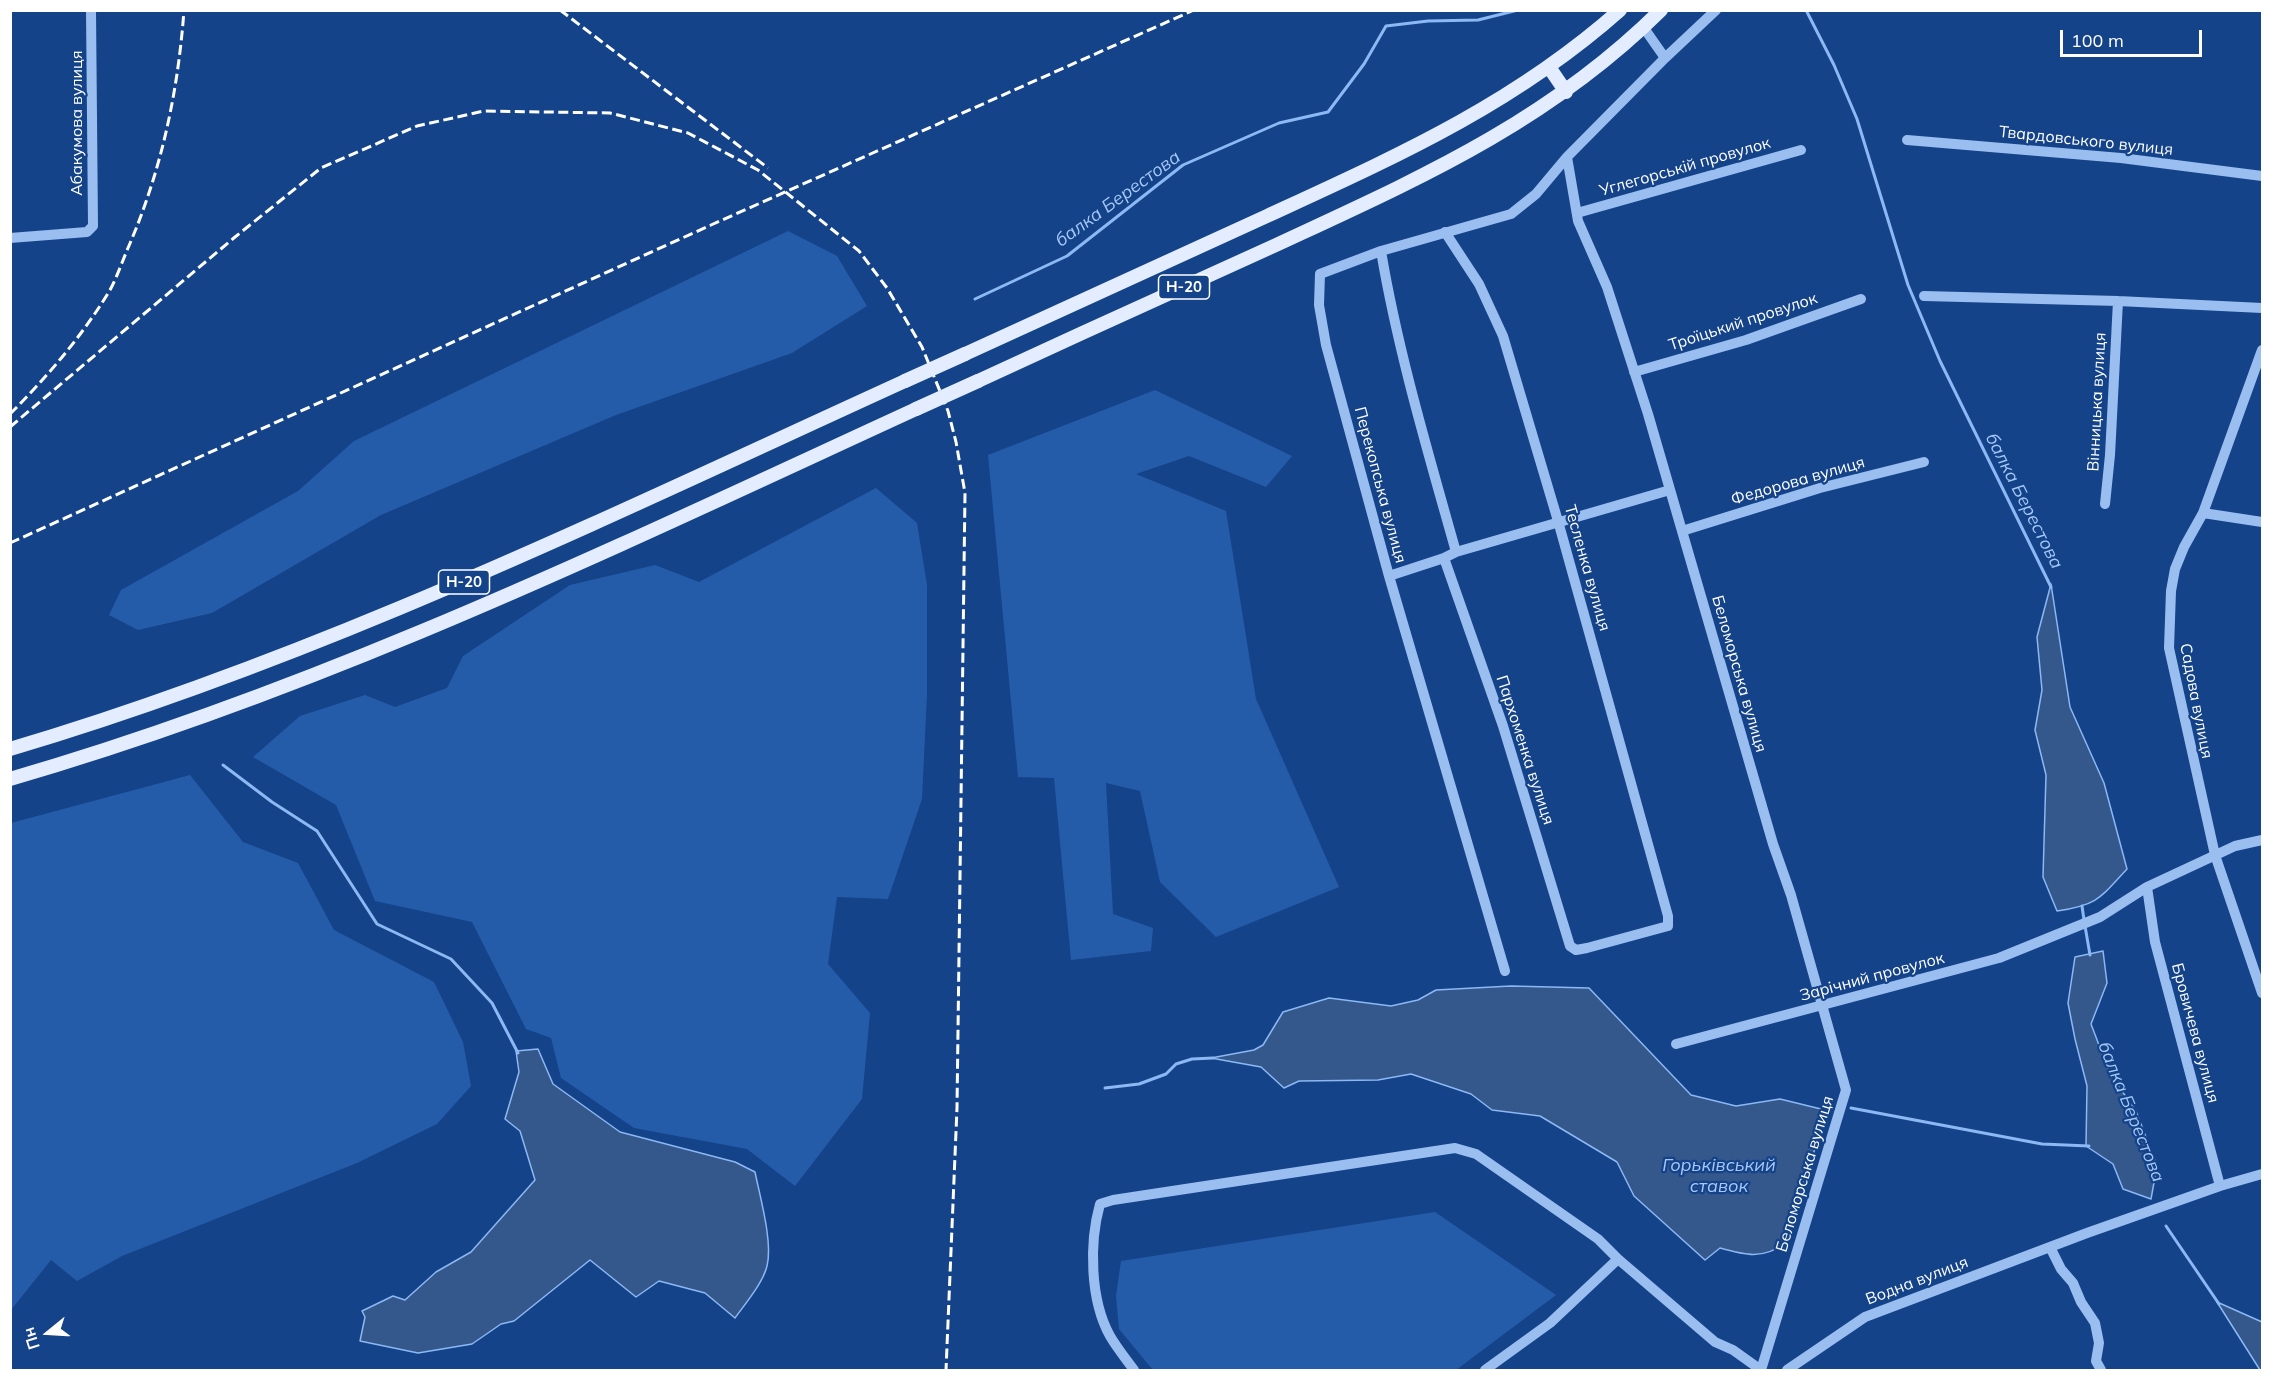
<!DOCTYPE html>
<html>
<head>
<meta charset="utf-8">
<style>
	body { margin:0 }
	#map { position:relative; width:2273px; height:1381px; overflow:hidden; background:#144389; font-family:Mulish,sans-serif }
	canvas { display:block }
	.frame { position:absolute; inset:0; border:12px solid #fff; pointer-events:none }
	.north { position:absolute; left:18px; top:1303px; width:60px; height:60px; -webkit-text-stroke:4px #144389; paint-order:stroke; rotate:252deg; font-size:16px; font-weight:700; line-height:24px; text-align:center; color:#fff }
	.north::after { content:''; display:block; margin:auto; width:21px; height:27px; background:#fff; clip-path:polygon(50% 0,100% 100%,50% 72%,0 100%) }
	.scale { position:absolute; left:2060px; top:30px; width:142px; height:27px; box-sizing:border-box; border:3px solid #fff; border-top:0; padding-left:8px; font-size:18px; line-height:21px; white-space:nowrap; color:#fff; -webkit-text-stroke:4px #144389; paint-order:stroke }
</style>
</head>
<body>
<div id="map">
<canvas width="2273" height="1381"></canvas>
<div class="frame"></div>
<div class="north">Пн</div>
<div class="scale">100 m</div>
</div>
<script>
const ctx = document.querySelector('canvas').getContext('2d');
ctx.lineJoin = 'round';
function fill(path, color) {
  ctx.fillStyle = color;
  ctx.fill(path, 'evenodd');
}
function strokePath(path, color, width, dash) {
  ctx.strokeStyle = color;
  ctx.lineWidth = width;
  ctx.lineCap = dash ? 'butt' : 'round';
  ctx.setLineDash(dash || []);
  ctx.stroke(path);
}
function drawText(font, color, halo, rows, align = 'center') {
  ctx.font = font + ' Mulish,sans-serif';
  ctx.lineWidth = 4.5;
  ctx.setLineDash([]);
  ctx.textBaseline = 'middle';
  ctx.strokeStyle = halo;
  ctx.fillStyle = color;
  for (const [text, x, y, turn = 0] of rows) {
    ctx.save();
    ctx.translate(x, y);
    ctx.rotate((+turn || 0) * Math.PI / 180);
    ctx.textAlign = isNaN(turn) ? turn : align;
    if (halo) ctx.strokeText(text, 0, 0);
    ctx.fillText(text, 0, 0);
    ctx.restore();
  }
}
const green = new Path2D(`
	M788 231 837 256 867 306 792 353 616 415 381 515 212 613 138 630 109 615 121 590 298 491 354 441Z
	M1155 390 1292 456 1266 487 1189 456 1136 474 1226 511 1256 699 1339 887 1216 937 1160 882 1140 791 1106 783 1113 914 1153 928 1151 951 1071 960 1054 778 1018 777 988 455Z
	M876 488 917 523 927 585V694L922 799 888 899 837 897 828 964 870 1013 862 1099 795 1186 747 1149 634 1128 561 1078 551 1038 526 1029 472 922 375 901 336 805 253 757 300 716 365 695 395 707 447 688 463 656 570 585 655 565 699 582Z
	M190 775 243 842 298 863 334 930 434 982 463 1042 471 1086 437 1124 357 1163 122 1256 77 1281 51 1260 11 1310V823Z
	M1435 1212 1556 1295 1456 1370H1153L1119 1329 1116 1296 1121 1261Z`);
const water = new Path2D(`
	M2051 584 2070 707 2104 783 2127 869C2100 898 2098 905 2057 911L2043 877 2046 775 2035 730 2042 690 2037 637Z
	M2103 951 2107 983 2091 1024 2110 1074 2136 1111 2157 1166 2151 1199 2123 1189 2113 1164 2086 1146 2087 1086 2075 1039 2068 1003 2075 957Z
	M1511 986 1589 988 1691 1095 1736 1106 1780 1099 1821 1109 1819 1136 1785 1243C1763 1260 1745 1255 1720 1248L1705 1260 1634 1196 1617 1162 1540 1116 1492 1110 1471 1094 1411 1074 1378 1080 1299 1081 1284 1088 1261 1067 1211 1058 1254 1050 1263 1045 1283 1012 1329 998 1391 1006 1418 1000 1436 990Z
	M538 1049 553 1084 620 1132 735 1162 755 1172C760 1197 773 1242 767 1266 763 1283 745 1304 735 1318L705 1293 659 1281 636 1297 590 1260 514 1321 501 1324 472 1344 418 1353 360 1341 365 1317 362 1311 393 1296 405 1300 436 1272 471 1252 535 1180 520 1131 505 1119 519 1072 516 1051Z
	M2217 1302 2262 1322V1370H2260Z`);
const stream = new Path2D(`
	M1806 10 1834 65 1857 119 1908 285 1940 361 2051 587
	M975 299 1067 256 1183 165 1279 123 1328 112 1364 64 1386 26 1428 21 1478 20 1518 10
	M223 765 272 802 317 831 377 924 451 959 492 1003 518 1053
	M2082 906 2084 920
	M2085 926 2090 955
	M1105 1088 1139 1084 1166 1074 1176 1064 1192 1059 1213 1058
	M1851 1108 2042 1144 2089 1146
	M2166 1226 2219 1304`);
const minor = new Path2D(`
	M1644 28 1665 58 1567 157 1578 221 1607 287 1648 414 1773 844 1791 895 1846 1090 1761 1370
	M1665 58 1716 10
	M1907 140 2121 158 2262 176
	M1577 213 1801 150
	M10 238 87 232 93 226 91 10
	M1381 251C1398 352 1428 452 1456 552
	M1924 296 2118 301 2262 308
	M2262 350 2203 513 2184 547 2175 569 2171 591 2169 648 2215 855 2262 993
	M1634 372 1746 340 1861 299
	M2105 504 2110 455 2118 301
	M2203 513 2262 522
	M1682 531 1820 488 1924 462
	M1444 558 1503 726 1570 946 1576 950 1587 948 1668 926V916L1558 521 1503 336 1479 284 1445 232
	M1389 576 1444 558 1456 552 1670 490
	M2147 887 2155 942 2220 1186
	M1505 971 1389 576 1326 345 1319 305 1320 274 1381 251 1511 214 1536 194 1567 157
	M1676 1044 1999 958 2100 917 2147 887 2235 846 2262 840
	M2050 1247 2061 1269 2073 1283 2081 1302 2095 1323 2099 1343 2096 1361 2101 1370
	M1134 1370C1126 1359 1117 1348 1110 1336 1090 1300 1089 1243 1100 1204L1113 1200 1455 1148 1476 1154 1598 1239 1618 1259 1715 1342 1733 1350 1761 1370
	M1485 1370 1550 1323 1618 1259
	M1787 1370 1865 1317 2087 1233 2220 1186 2262 1174`);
const major = new Path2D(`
	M1549 67 1566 92
	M965 354C1066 308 1166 262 1267 216 1395 157 1513 105 1620 10
	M978 381C1077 335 1177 290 1276 245 1418 179 1547 123 1661 10
	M10 749C321 657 611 515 905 381
	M10 779C325 688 620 545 916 409`);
const rail = new Path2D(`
	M560 10 768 168
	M10 414C47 377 83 335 110 290 117 277 122 262 128 248 161 172 178 93 184 10
	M10 427 235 237 321 168 417 126 484 111 610 113 688 133 758 170 859 251 887 288 922 347 948 411 956 442 965 493 957 1108 946 1370
	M10 543 711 225 1194 10`);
const majorBridge = new Path2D(`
	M905 381 965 354
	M916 409 978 381`);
const shields = [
	[1184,287,51],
	[464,582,51]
];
const shieldNames = [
	["Н-20",1184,287],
	["Н-20",464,582]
];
const streetNames = [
	["Абакумова вулиця",77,123,-90],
	["Твардовського вулиця",2086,141,6],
	["Углегорськiй провулок",1685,167,-16],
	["Троїцький провулок",1743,322,-18],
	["Вінницька вулиця",2097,402,-87],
	["Федорова вулиця",1798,481,-16],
	["Перекопська вулиця",1380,485,75],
	["Тесленка вулиця",1587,568,74],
	["Беломорська вулиця",1739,674,74],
	["Садова вулиця",2196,701,79],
	["Пархоменка вулиця",1525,750,72],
	["Зарічний провулок",1872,977,-15],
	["Бровичева вулиця",2195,1033,75],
	["Беломорська вулиця",1805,1174,-73],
	["Водна вулиця",1917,1281,-21]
];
const waterNames = [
	["балка Берестова",1118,199,-36],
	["балка Берестова",2024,501,63],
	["балка Берестова",2131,1112,68],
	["Горьківський",1719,1166],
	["ставок",1719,1187]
];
fill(green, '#255ca9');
fill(water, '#34578c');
strokePath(water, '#8cb8f3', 1.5);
strokePath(stream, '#8cb8f3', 3);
strokePath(minor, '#9abef0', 10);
strokePath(major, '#e3edff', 14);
strokePath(rail, '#fff', 3, [10, 4.5]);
strokePath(majorBridge, '#e3edff', 14);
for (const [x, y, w] of shields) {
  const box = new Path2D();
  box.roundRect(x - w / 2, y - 12, w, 24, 4.5);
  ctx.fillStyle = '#144389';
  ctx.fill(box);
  strokePath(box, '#fff', 1.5);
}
drawText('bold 15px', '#fff', null, shieldNames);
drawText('16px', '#fff', '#144389', streetNames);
drawText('italic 18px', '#a6c8f7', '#144389', waterNames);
</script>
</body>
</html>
